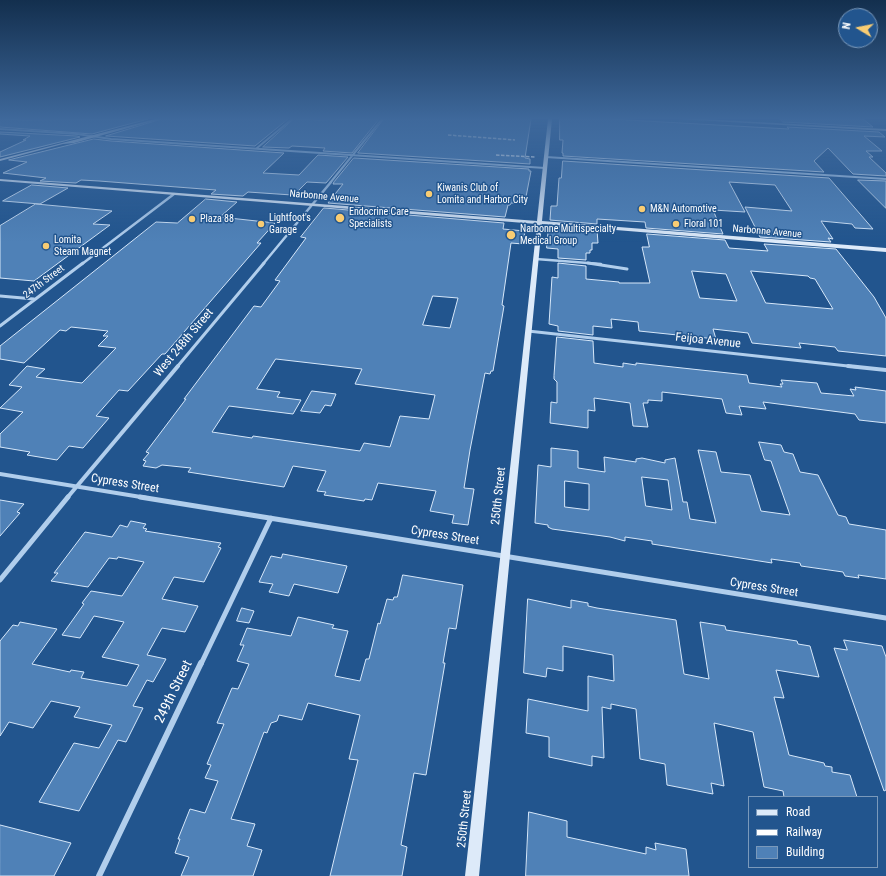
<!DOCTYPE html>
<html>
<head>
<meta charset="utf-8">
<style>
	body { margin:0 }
	#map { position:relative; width:886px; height:876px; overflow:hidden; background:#22558e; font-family:"Roboto Condensed",sans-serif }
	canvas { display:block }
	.legend { position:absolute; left:748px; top:796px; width:130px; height:72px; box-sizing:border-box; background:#22558e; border:1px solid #7a99bb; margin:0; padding:5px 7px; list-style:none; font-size:12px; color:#fff }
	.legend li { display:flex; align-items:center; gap:8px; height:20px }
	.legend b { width:20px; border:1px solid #7a99bb }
	.north { position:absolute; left:838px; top:8px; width:40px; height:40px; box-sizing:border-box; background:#22558e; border:1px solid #7a99bb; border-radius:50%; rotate:280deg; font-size:11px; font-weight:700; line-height:16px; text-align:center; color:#fff }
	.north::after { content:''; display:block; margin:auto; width:14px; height:18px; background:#f8cc73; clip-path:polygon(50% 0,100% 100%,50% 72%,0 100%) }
</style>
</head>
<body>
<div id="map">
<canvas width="886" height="876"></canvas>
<ul class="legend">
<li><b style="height:5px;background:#ddeaf9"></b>Road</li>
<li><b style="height:5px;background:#fff"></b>Railway</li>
<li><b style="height:11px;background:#4f81b7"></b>Building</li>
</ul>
<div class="north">N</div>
</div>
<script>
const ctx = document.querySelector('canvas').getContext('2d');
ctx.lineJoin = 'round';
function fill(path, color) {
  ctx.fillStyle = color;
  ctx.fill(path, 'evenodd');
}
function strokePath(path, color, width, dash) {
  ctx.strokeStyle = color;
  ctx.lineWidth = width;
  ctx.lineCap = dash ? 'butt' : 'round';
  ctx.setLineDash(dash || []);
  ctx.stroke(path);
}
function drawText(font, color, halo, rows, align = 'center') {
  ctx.font = font + ' "Roboto Condensed",sans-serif';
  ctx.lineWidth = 3;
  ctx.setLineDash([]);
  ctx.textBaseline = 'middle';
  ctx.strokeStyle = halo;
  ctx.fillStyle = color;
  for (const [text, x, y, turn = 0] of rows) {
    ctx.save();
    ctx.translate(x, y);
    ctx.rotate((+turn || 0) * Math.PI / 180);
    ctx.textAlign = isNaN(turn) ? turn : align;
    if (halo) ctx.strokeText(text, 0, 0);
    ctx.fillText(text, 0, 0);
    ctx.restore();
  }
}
const building = new Path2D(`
	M0 119 24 120 148 119 92 134 0 127Z
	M162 119H288L255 146 106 136Z
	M294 119 318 120 379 119 352 153 323 151 325 148 292 146 289 148 263 147Z
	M384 119H531L525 158 530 159V164L358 153Z
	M560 119H610L789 129 787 127 879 132 885 137 864 136 882 151H866L873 157H869L886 173V176L853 174 828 148 814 161 824 172 563 156V153H562L563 140H560Z
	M780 119H863L873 127 783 122Z
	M0 132 77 136 80 137 0 157V152L26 140H23L30 136 0 134Z
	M94 139 111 141 284 153 263 173 299 175 318 155 348 157 326 183 307 182 296 193H294L292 195 248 192 243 196 211 194 216 190 99 181 81 180 76 183 40 181 46 178 3 173 27 162 9 160Z
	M354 158 529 169V171H531L525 202 515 201V203H511L510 205H508L505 217 328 203 343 184H333L334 182Z
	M563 161 829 178 873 229 855 228 852 224 821 221 833 239 828 238 831 242 760 237 745 207 792 211 775 185 729 182 745 212 713 210 723 234 646 228 645 222 597 219V224L550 220 551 206H557L559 178H561Z
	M858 180 886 181V208Z
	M32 185 68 188 40 204 3 201Z
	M206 199 237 202 220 217 275 223 257 243H261L165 354H162L128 391 119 390 96 416 109 418 83 448 69 446 57 460 27 455 30 452 0 447V434L23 412 0 408 22 387 9 385 27 366 45 369 36 377 82 383 116 348 98 346 108 336H103L108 331 71 327 66 331 60 330 24 363 0 359V346L156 222 177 223Z
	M36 204 112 211 93 224 110 225 34 281 0 278V226Z
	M324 208 504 223 503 229 525 231 523 244 511 243 502 305 504 306 493 371H491L490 374 485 373 470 450 464 488 474 489 468 525 452 523 454 515 430 511 436 491 378 483 372 500 365 499 364 501 324 495 326 492 317 491 326 471 293 466 284 487 188 472 191 468 162 465 156 468 143 466 146 461 143 460 149 453 146 452 186 399H184L254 306 261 307 280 281 275 280 306 238 301 237ZM433 296 458 298 450 328 423 325ZM276 359 362 369 355 384 435 395 429 419 400 416 390 447 364 443 360 451 253 436 252 438 212 432 229 406 293 414 301 400 277 397 280 392 257 389Z
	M549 226 597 230 598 243H592V250H590V253H586V260L558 258V249L547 248Z
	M647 234 725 240 729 248 768 251 764 244 836 249 874 297 886 318V356L838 351 835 347 799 343 801 348 752 343 748 333 713 329 716 339 639 331 638 322 611 319 612 328 593 326V335L558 331V326L549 324 552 277 558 278V263L586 266V279L619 282V283H650L642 247H649ZM692 271 726 274 737 301 700 298ZM751 271 808 276 810 278 815 279 833 309 766 303Z
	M557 337 593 341 594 363 623 367V363L636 365V363L747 375 749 383 782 387 780 384H783L781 380 817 383 821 393 854 396 850 389 856 390 855 387 886 391V423L859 420 855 414 763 402 766 409 739 406 742 415 726 413 722 399 662 392V401L648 400V403H643L648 427 633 426 630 403 594 398 595 411 588 410V428L550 423 551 402 557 403V382L554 379V376Z
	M312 391 336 394 331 406 325 405 320 413 301 411Z
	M759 442 781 445 784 452 793 454 800 472 818 475 838 515 846 517 849 524 886 530V579L858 575 859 578 845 576 843 572 801 566 800 563 771 559 772 563 652 544V541L625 537V541L610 537 552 529 548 527V525L535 523 538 465 551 467V448L578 451V468L605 472 604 457 636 462V459L642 458 665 463V460L675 458 683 502H687L690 519 716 523 698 450 716 452 721 472 750 475 761 511 790 515 771 461 765 460ZM642 477 668 480 672 510 646 506ZM565 481 589 484V510L565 507Z
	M0 500 24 504 17 512 20 513 0 536Z
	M131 521 146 524 143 528 147 529 145 531 221 543 218 547 221 548 204 582 174 577 162 599 198 606 185 632 162 628 147 655 166 659 153 682 147 680 133 706 143 708 126 742 118 740 79 811 39 802 74 743 99 748 112 725 74 717 80 707 51 701 33 728 9 722 0 736V641L13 625 18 626 20 622 57 629 32 664 70 672 71 670 84 672 81 678 127 686 139 665 102 657 124 622 94 616 80 638 62 635 84 604 82 603 91 591 122 596 144 562 118 557 117 559 109 558 88 587 51 581 58 573H54L85 532 112 537 120 525 127 527Z
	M283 554 347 566 338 593 294 584 289 596 269 592 273 584 259 582 271 556 281 558Z
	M403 575 463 585 456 629 449 628 443 663H445L426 775 414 773 401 845 407 847 402 876H330L358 760 349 759 360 715 308 703 302 720 279 715 277 721 271 723 267 733 264 732 231 819 255 824 247 846 262 850 253 876H181L189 857 175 853 180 839H178L190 809 205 813 218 781 205 778 211 765 207 764 224 724 217 723 232 688 238 689 249 664 237 661 244 645H240L247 628 291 636 298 617 334 625 332 628 348 631 335 676 360 681 366 659H369L378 623 380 624 387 599 393 600 394 597H397Z
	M528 599 571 608V600L588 603V606L597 608 676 620 684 674 709 679 700 622 725 626 726 630 797 641 798 644 810 646 819 677 776 670 784 698 774 697 789 755 824 763 825 766 832 767V772L850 775 857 797H784L783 791 764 787 753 732 714 723 724 786 711 783 713 794 667 785 665 764 640 759 636 709 611 704V709L602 707 604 758 592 756V766L549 757V737L526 733 528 699 588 711V676L614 681 613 655 563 646V671L547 668 546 677 524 673Z
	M242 608 254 611 249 623 237 621Z
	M844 640 882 646 886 657V790L884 791 834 648 847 650Z
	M529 812 567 821V837L646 854V847L656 850 655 843 686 849 689 876H526Z
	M0 825 71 843 54 876H0Z`);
const streetFar5 = new Path2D(`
	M0 129 77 134 111 139 545 168
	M257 148 292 119
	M546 157 886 179
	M330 183 382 119`);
const streetFar4 = new Path2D(`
	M536 259 601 264
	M82 264 174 194
	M263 264 331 182`);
const streetFar3 = new Path2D(`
	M588 263 627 269
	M0 296 34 299
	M0 326 83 263
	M528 331 857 367
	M177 367 264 263`);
const streetFar2 = new Path2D(`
	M848 366 886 370
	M0 474 147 498
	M67 498 178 366`);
const streetFar1 = new Path2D(`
	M140 497 886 618
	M0 580 68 497
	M201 664 271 518`);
const street = new Path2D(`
	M99 876 201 663`);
const secondary = new Path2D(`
	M155 119H161L74 143 63 144 0 161V159Z
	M548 119H552L542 221 886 248V252L542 224 479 876H465L537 224 0 181V179L537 221Z
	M678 119H702L886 129V131Z`);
const rail = new Path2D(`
	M448 135 515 140
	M496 155 535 157`);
const markers = [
	[429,194,4,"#f8cc73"],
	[642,209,4,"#f8cc73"],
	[340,218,5,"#f8cc73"],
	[192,219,4,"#f8cc73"],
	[261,224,4,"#f8cc73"],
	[676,224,4,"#f8cc73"],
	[511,235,5,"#f8cc73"],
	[46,246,4,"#f8cc73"]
];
const farPoinames = [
	["Kiwanis Club of",437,188],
	["Lomita and Harbor City",437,200],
	["M&N Automotive",650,209],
	["Endocrine Care",349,212],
	["Specialists",349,224],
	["Lightfoot's",269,218],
	["Garage",269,230],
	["Plaza 88",200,219],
	["Floral 101",684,224],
	["Narbonne Multispecialty",520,229],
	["Medical Group",520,241],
	["Lomita",54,240],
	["Steam Magnet",54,252]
];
const farStreetnames = [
	["Narbonne Avenue",324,197,5],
	["Narbonne Avenue",767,232,5],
	["247th Street",44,282,-37]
];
const streetNames = [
	["Feijoa Avenue",708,341,6],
	["West 248th Street",184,343,-50],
	["Cypress Street",125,484,9],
	["250th Street",499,496,-84],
	["Cypress Street",445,536,9],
	["Cypress Street",764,588,9],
	["250th Street",465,819,-84]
];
const nearStreetnames = [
	["249th Street",174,692,-64]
];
fill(building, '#4f81b7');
strokePath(building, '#d6e7f9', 1);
strokePath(streetFar5, '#b1ceec', 2);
strokePath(streetFar4, '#b1ceec', 2.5);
strokePath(streetFar3, '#b1ceec', 3);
strokePath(streetFar2, '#b1ceec', 4);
strokePath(streetFar1, '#b1ceec', 5);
strokePath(street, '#b1ceec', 6);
fill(secondary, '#ddeaf9');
strokePath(rail, '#fff', 1.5, [3.5, 1.5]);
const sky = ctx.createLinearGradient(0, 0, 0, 242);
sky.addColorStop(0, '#132f4e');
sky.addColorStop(0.49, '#3e689b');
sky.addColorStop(1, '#3e689b00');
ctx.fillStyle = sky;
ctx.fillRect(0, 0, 886, 242);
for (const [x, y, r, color] of markers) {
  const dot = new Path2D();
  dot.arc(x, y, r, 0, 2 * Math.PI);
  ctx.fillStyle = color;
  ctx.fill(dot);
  strokePath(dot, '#22558e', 1.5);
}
drawText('10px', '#fff', '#22558e', farPoinames, 'left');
drawText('10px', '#fff', '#22558e', farStreetnames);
drawText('12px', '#fff', '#22558e', streetNames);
drawText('14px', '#fff', '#22558e', nearStreetnames);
</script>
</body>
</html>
